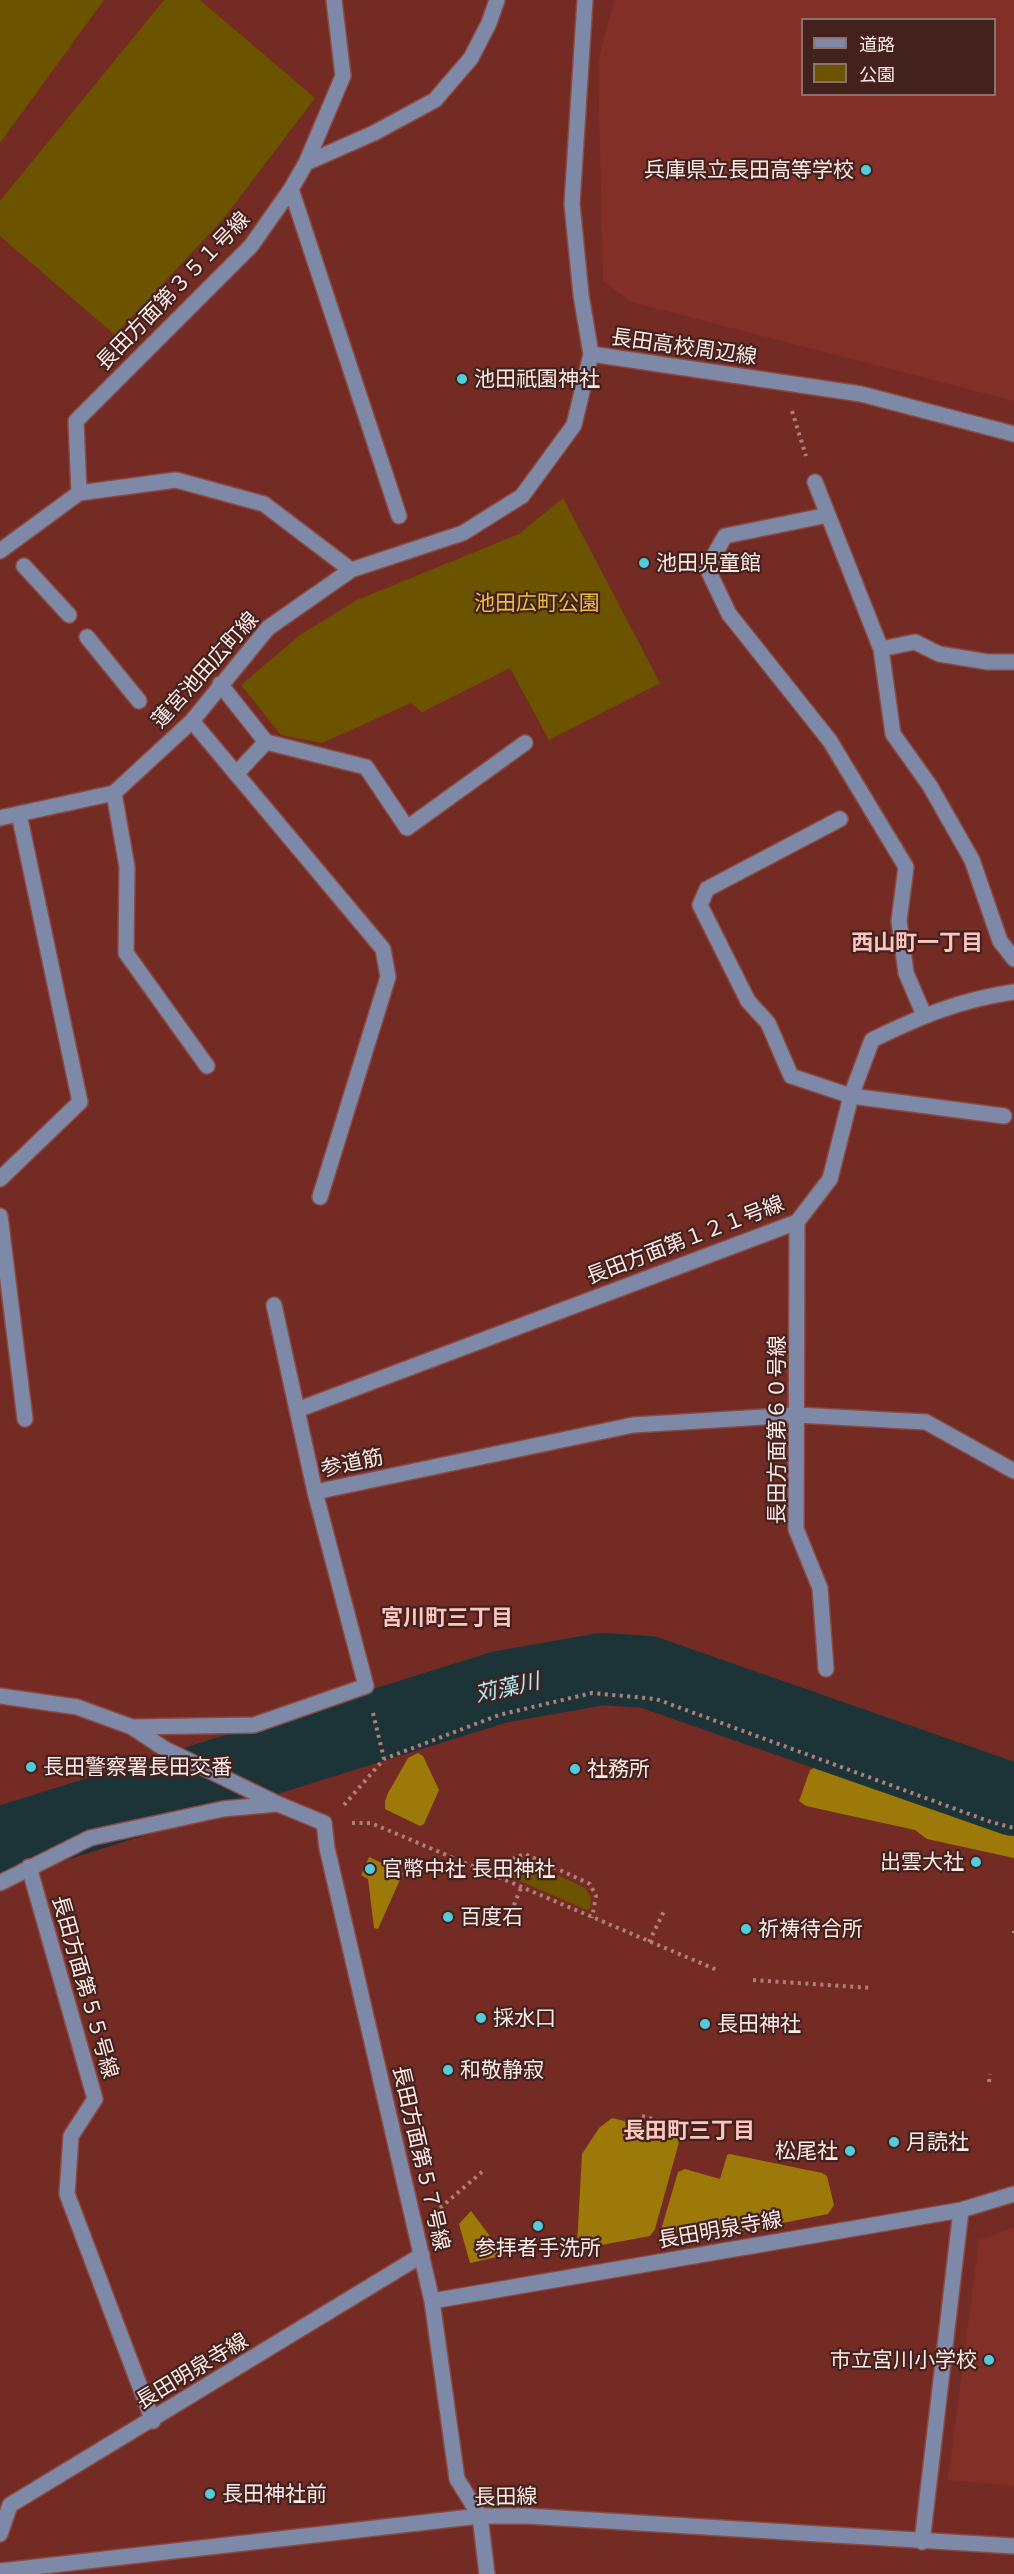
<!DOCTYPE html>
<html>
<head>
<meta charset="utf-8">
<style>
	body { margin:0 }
	#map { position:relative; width:1014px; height:2574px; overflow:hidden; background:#742b24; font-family:Lato,"Noto Sans JP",sans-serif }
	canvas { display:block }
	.legend { position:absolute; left:801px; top:18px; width:195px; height:78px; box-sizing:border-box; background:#43211d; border:2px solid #8d716e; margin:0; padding:8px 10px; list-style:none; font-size:18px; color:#fdeae7 }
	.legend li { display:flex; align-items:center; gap:12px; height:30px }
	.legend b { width:30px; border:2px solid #8d716e }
</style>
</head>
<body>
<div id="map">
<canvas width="1014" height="2574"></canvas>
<ul class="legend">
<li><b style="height:8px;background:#7d89a6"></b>道路</li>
<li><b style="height:16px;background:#6c5300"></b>公園</li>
</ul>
</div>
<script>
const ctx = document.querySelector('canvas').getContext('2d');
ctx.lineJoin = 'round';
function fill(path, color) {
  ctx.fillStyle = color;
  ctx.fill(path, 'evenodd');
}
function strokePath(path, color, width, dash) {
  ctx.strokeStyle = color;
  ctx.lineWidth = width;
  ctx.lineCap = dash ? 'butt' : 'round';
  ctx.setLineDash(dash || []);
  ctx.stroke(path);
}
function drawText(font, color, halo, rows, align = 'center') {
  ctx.font = font + ' Lato,"Noto Sans JP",sans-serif';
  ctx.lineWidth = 4.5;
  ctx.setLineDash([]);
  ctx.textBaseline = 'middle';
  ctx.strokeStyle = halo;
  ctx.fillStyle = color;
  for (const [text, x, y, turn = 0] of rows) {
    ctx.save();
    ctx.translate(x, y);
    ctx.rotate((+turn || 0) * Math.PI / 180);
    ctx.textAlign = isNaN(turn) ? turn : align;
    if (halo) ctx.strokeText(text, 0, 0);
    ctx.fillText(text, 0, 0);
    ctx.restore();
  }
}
const built = new Path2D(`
	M614 0H1014V401L631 302 603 281 598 62ZM802 20H994V94H802Z
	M1014 2227V2486L948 2480 979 2240Z`);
const green = new Path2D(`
	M0 0H104L0 143Z
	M164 0H200L315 98 224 218 115 335 0 236V201Z
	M563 498 660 683 549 740 510 668 422 712 411 703 322 743 281 735 241 685 300 635 357 600 519 534Z
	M526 1860 585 1888 591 1898 590 1908 587 1910 511 1877 518 1864Z`);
const forest = new Path2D(`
	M418 1753 423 1756 439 1790 424 1824 420 1826 385 1809V1801L388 1793 408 1758Z
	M819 1765 990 1829 1014 1836V1858L927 1839 915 1830 806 1806 799 1801 810 1770Z
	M369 1857 403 1873 378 1929 374 1928 368 1879 361 1875Z
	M612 2118 681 2135 655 2229 650 2236 580 2249 577 2245 582 2154 599 2128Z
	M730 2154 822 2173 827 2176 834 2205 828 2214 712 2237 687 2229 664 2233 661 2230 678 2172 685 2169 720 2179 727 2155Z
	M471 2211 502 2252 501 2256 470 2263 459 2224Z`);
const river = new Path2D(`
	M0 1843 500 1687 602 1669 648 1672 1014 1800`);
const path = new Path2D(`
	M792 411 806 456
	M373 1713 384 1759
	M344 1805 384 1759 499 1715 592 1693 656 1699 991 1822 1014 1828
	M352 1823H371L717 1970
	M500 1878 515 1857 525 1854 590 1884 596 1896 592 1918
	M508 1919 521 1888
	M1014 1933V1931
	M649 1942 665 1909
	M753 1980 871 1988
	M989 2082 990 2074
	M642 2116 681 2127
	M440 2208 483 2171`);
const minor = new Path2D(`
	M585 0 572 204 581 295 591 354 861 394 1014 434
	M306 163 374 133 435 100 471 58 489 23 497 0
	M291 189 399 516
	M815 482 881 649 893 734 930 786 972 860 1000 941 1014 959
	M79 493 76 421 251 246 291 189 306 163 343 76 334 0
	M828 515 725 536 707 568 729 614 830 741 906 867 899 921 906 973 924 1015
	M0 551 79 493 176 480 264 504 351 570
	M24 566 69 615
	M87 637 139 701
	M881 649 915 642 939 654 988 662H1014
	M220 684 266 742 366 767 407 828 525 743
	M192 721 383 949 388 977 320 1197
	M236 774 266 742
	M114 793 127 867 126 953 207 1066
	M0 818 114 793 192 721 268 628 351 570 463 533 522 496 574 425 591 354
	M840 819 707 889 700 905 748 1001 768 1023 791 1076 851 1096 1004 1116
	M0 1179 80 1102 19 814
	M0 1216 25 1419
	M797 1222 796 1529 820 1588 826 1669
	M274 1305 315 1492
	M297 1410 797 1222 830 1179 851 1096 872 1040C921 1016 960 1000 1014 992
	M0 1696 77 1707 132 1727 165 1749 278 1804 324 1823 327 1848 432 2301 457 2479 480 2516 487 2574
	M132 1727 254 1725 366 1686 315 1492 633 1425 797 1415 926 1422 1014 1471
	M29 1867 95 2099 71 2136 67 2194 153 2421
	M0 1883 90 1838 223 1809 277 1804
	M432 2301 961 2210 1014 2194
	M0 2534 10 2505 422 2255
	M922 2542 961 2210
	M0 2571 480 2516H527L1014 2546`);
const markers = [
	[866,170,6,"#53cbdb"],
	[462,379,6,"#53cbdb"],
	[644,563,6,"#53cbdb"],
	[31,1767,6,"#53cbdb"],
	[575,1769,6,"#53cbdb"],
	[976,1862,6,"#53cbdb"],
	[370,1869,6,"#53cbdb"],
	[448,1917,6,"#53cbdb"],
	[746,1929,6,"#53cbdb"],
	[481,2018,6,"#53cbdb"],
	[705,2024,6,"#53cbdb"],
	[448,2070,6,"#53cbdb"],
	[894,2142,6,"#53cbdb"],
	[850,2151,6,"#53cbdb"],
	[538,2226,6,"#53cbdb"],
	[989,2360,6,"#53cbdb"],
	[210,2494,6,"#53cbdb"]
];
const poiNames = [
	["兵庫県立長田高等学校",854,170,"right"],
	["池田祇園神社",474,379],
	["池田児童館",656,563],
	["長田警察署長田交番",43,1767],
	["社務所",587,1769],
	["出雲大社",964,1862,"right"],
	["官幣中社 長田神社",382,1869],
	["百度石",460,1917],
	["祈祷待合所",758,1929],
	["採水口",493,2018],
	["長田神社",717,2024],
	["和敬静寂",460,2070],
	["月読社",906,2142],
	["松尾社",838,2151,"right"],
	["参拝者手洗所",538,2248,"center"],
	["市立宮川小学校",977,2360,"right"],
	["長田神社前",222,2494]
];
const streetNames = [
	["長田方面第３５１号線",173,291,-46],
	["長田高校周辺線",684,347,8],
	["蓮宮池田広町線",205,670,-48],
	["長田方面第１２１号線",685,1240,-21],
	["長田方面第６０号線",777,1430,-90],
	["参道筋",352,1463,-12],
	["長田方面第５５号線",85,1987,74],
	["長田方面第５７号線",421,2158,77],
	["長田明泉寺線",720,2230,-10],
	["長田明泉寺線",192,2371,-31],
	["長田線",506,2497,-1]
];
const parkNames = [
	["池田広町公園",537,603]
];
const neighbourhoodNames = [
	["西山町一丁目",917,943],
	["宮川町三丁目",447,1618],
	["長田町三丁目",689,2131]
];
const waterNames = [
	["苅藻川",507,1688,-13]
];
fill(built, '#812f27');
fill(green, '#6c5300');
fill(forest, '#9c7909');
strokePath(river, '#1c3437', 72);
strokePath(minor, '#8a4a43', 18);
strokePath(path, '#b07f7a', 4, [3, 4.5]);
strokePath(minor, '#7d89a6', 15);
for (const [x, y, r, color] of markers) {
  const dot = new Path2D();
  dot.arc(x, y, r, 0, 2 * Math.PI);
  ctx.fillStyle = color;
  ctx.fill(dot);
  strokePath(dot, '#43211d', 2);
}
drawText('21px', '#fdeae7', '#43211d', poiNames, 'left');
drawText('21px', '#fdeae7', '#43211d', streetNames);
drawText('21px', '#ebbe46', '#43211d', parkNames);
drawText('bold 22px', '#fcc6be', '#43211d', neighbourhoodNames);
drawText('italic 22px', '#a6ecf7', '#43211d', waterNames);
</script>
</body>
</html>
